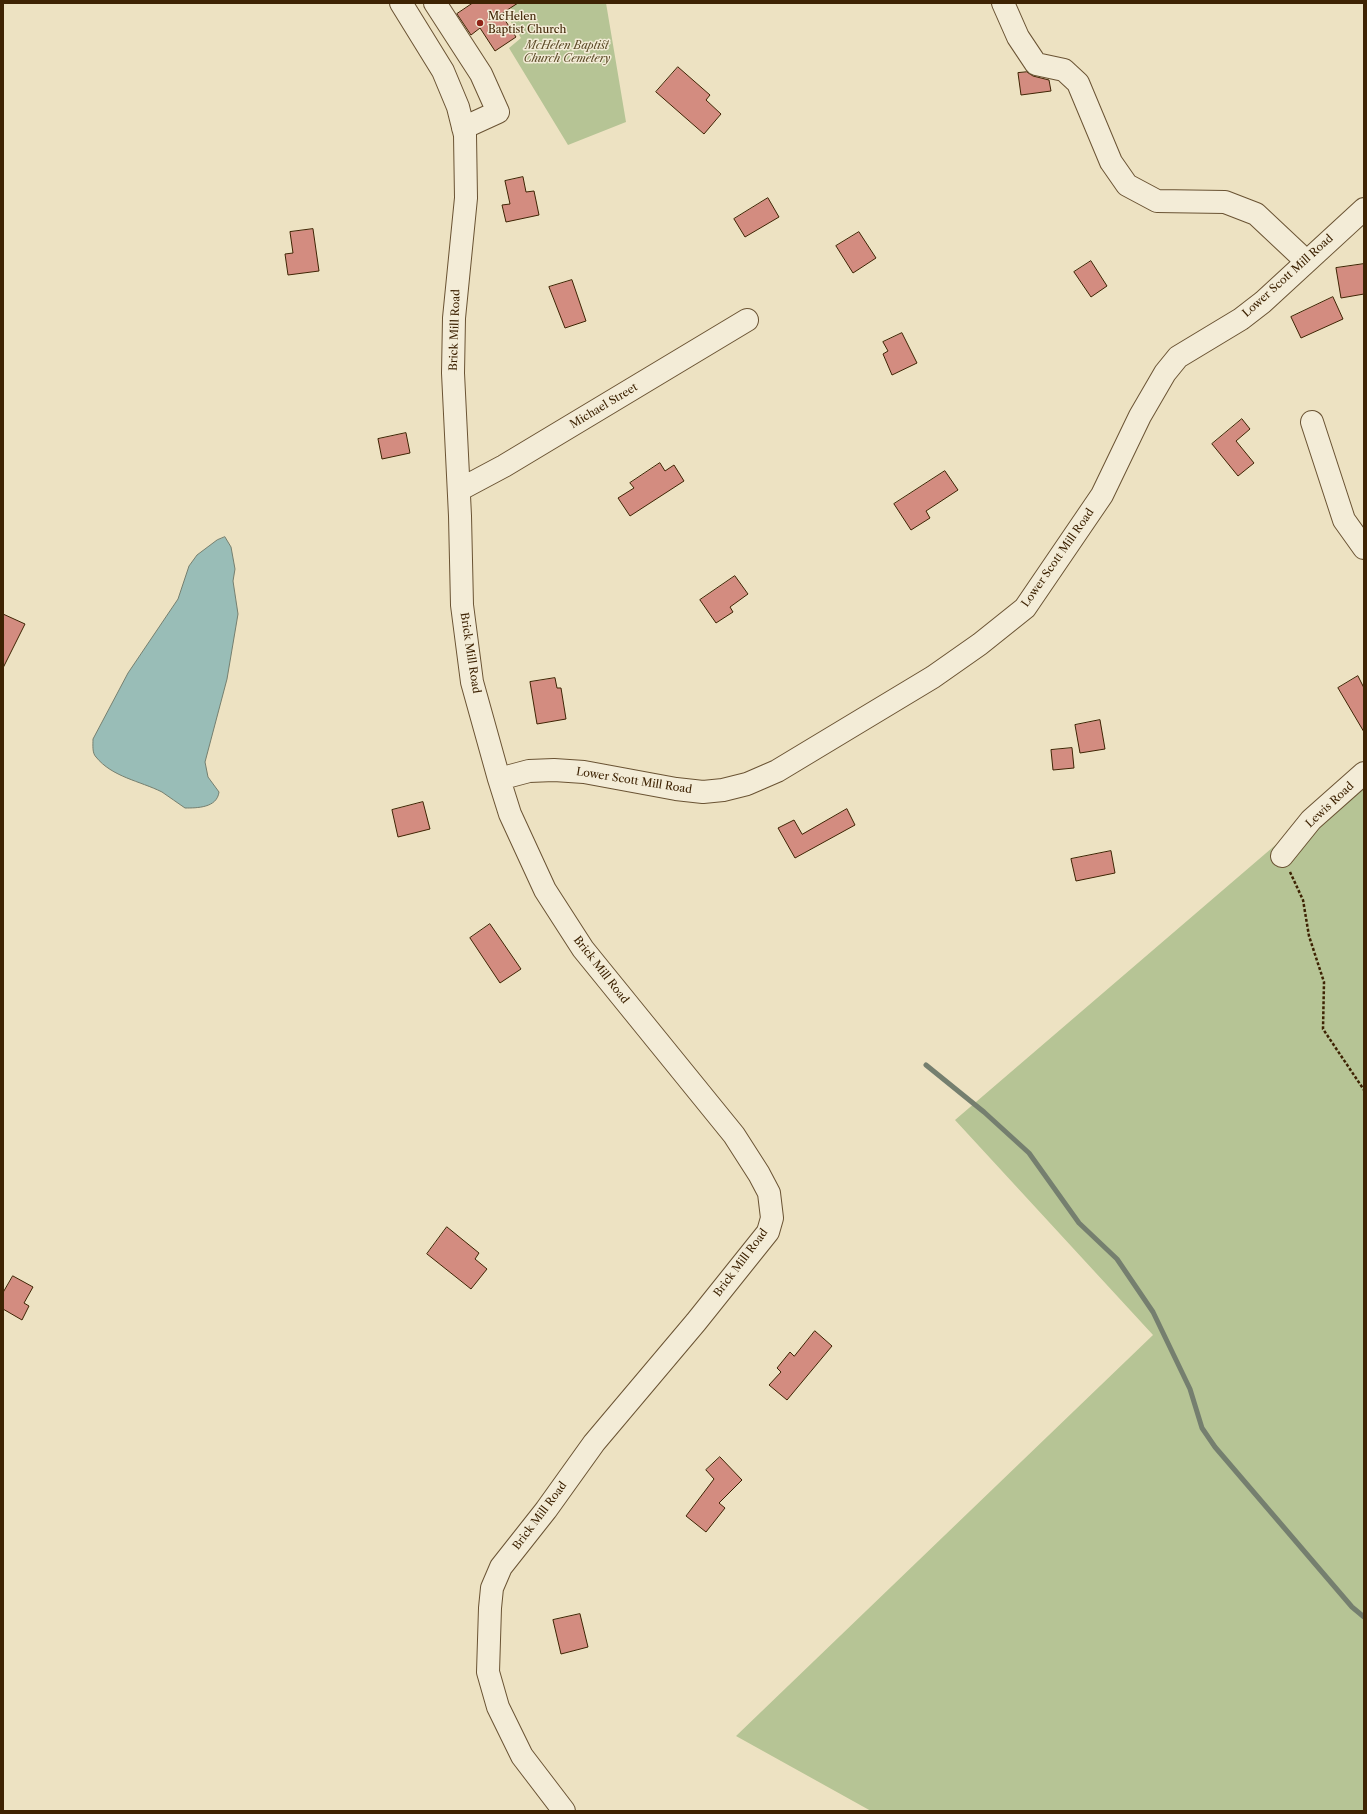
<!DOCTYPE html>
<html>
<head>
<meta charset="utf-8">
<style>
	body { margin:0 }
	#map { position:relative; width:1367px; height:1814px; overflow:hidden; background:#ede2c2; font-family:"Libre Caslon Text",serif }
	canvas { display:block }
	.frame { position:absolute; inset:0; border:4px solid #3e2303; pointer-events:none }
</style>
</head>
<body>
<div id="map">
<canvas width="1367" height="1814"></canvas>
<div class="frame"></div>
</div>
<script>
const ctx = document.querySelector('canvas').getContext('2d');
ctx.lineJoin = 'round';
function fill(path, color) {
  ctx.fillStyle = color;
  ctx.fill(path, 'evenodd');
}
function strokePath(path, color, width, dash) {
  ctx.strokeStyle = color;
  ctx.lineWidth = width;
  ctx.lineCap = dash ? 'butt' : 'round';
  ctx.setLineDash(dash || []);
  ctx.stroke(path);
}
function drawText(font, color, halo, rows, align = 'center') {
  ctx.font = font + ' "Libre Caslon Text",serif';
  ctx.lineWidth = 3;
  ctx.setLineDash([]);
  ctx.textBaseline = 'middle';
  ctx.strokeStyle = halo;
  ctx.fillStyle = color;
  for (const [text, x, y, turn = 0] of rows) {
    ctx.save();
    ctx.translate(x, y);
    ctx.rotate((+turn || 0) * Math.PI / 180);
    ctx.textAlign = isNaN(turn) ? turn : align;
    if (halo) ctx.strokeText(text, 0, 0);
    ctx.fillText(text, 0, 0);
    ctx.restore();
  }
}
const green = new Path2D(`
	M507 3H606L626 122 568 145 509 48 521 38 507 16 513 11Z
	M1364 769V1811H871L736 1736 1153 1335 955 1120Z`);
const water = new Path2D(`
	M225 537 231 547 235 569 233 581 238 614 227 679 205 762 208 777 219 792C217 808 197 808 185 808 177 803 170 797 162 792 140 781 112 777 96 757 92 753 93 745 93 739L128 673 178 599 189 566 197 555 217 540Z`);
const stream = new Path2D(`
	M926 1065 984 1112 1029 1153 1079 1223 1117 1259 1153 1312 1190 1389 1202 1428 1215 1447 1352 1607 1364 1617`);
const building = new Path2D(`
	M473 3H518L501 14 516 37 495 51 480 28 471 35 457 14Z
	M678 67 710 95 706 100 721 114 704 134 656 92Z
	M1027 72 1033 76 1049 80 1051 91 1021 95 1018 73Z
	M523 177 526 192 534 191 539 215 506 222 502 205 510 204 505 181Z
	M768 198 779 217 745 237 734 219Z
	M313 229 319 271 288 275 285 254 293 253 290 232Z
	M859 232 876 258 853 273 836 246Z
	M1091 261 1107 286 1091 297 1074 272Z
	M1364 264V294L1341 298 1336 268Z
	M572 280 586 321 565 328 549 287Z
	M1333 297 1343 319 1301 338 1291 317Z
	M902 333 917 363 892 375 883 354 888 351 883 342Z
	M1242 419 1250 429 1236 441 1254 463 1238 476 1212 444Z
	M406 433 410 453 382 459 378 439Z
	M660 463 665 471 674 465 684 481 630 516 618 498 634 488 630 483Z
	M945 471 958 490 926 511 930 518 911 530 894 504Z
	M735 576 748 594 730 607 733 612 716 623 700 600Z
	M3 614 25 624 3 668Z
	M1358 676 1364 688V732L1338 688Z
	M555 678 557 688H561L566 719 537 724 530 682Z
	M1100 720 1105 749 1080 753 1075 725Z
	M1072 748 1074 768 1053 770 1051 750Z
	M423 802 430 829 398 837 392 810Z
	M847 809 855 825 795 858 778 828 794 820 802 834Z
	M1111 851 1115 873 1076 881 1071 859Z
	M490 924 521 969 500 983 470 938Z
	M447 1227 479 1253 475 1259 487 1269 471 1289 427 1254Z
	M13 1276 33 1287 24 1303 29 1306 22 1320 3 1309V1293Z
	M815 1331 832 1346 787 1400 769 1385 781 1372 777 1368 790 1352 794 1356Z
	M720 1457 742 1480 719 1503 725 1508 706 1532 686 1516 714 1479 706 1470Z
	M580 1614 588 1647 561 1654 553 1620Z`);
const path = new Path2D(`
	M1290 872 1303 900 1309 936 1324 982 1323 1029 1364 1090`);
const minor = new Path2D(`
	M401 3 443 71 458 107 465 135 466 198 454 318 453 373 460 516 462 605 472 682 499 779 510 814 545 890 583 949 734 1135 759 1174 769 1193 772 1218 768 1232 696 1322 594 1443 546 1510 501 1567 492 1588 490 1608 488 1672 498 1707 522 1756 564 1811
	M435 3 481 74 498 112 463 128
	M1003 3 1018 37 1036 64 1064 70 1078 83 1111 162 1127 185 1157 201 1225 202 1256 214 1306 261
	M1312 422 1344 520 1364 548
	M459 490 504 466 747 320
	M499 779 529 771 554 770 584 772 676 789 703 792 723 790 747 784 777 771 933 677 980 644 1025 608 1102 495 1140 416 1165 373 1178 357 1241 319 1263 302 1364 209
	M1282 856 1311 820 1364 773`);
const markers = [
	[480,23,4,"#8f2418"]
];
const poiNames = [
	["McHelen",488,17],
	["Baptist Church",488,30]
];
const parkNames = [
	["McHelen Baptist",567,46],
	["Church Cemetery",567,59]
];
const streetNames = [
	["Lower Scott Mill Road",1288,276,-42],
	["Brick Mill Road",455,330,-88],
	["Michael Street",604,406,-31],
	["Lower Scott Mill Road",1058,558,-55],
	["Brick Mill Road",470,653,81],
	["Lower Scott Mill Road",634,781,9],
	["Lewis Road",1330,805,-43],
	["Brick Mill Road",601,970,52],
	["Brick Mill Road",741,1263,-53],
	["Brick Mill Road",540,1516,-53]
];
fill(green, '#b6c495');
fill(water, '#99bdb7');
strokePath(water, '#757f6f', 1);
strokePath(stream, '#757f6f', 5);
fill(building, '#d38c80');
strokePath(building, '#3e2303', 1);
strokePath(minor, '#6a5333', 24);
strokePath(path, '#3e2303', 2.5, [3, 2]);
strokePath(minor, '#f3ecd7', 22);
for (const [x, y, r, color] of markers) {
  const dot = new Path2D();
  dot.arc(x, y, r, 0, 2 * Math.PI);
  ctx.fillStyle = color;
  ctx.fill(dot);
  strokePath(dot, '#f3ecd7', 1.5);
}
drawText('11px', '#3e2303', '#f3ecd7', poiNames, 'left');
drawText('italic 11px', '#5c4b28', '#f3ecd7', parkNames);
drawText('11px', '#3e2303', '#f3ecd7', streetNames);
</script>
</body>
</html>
